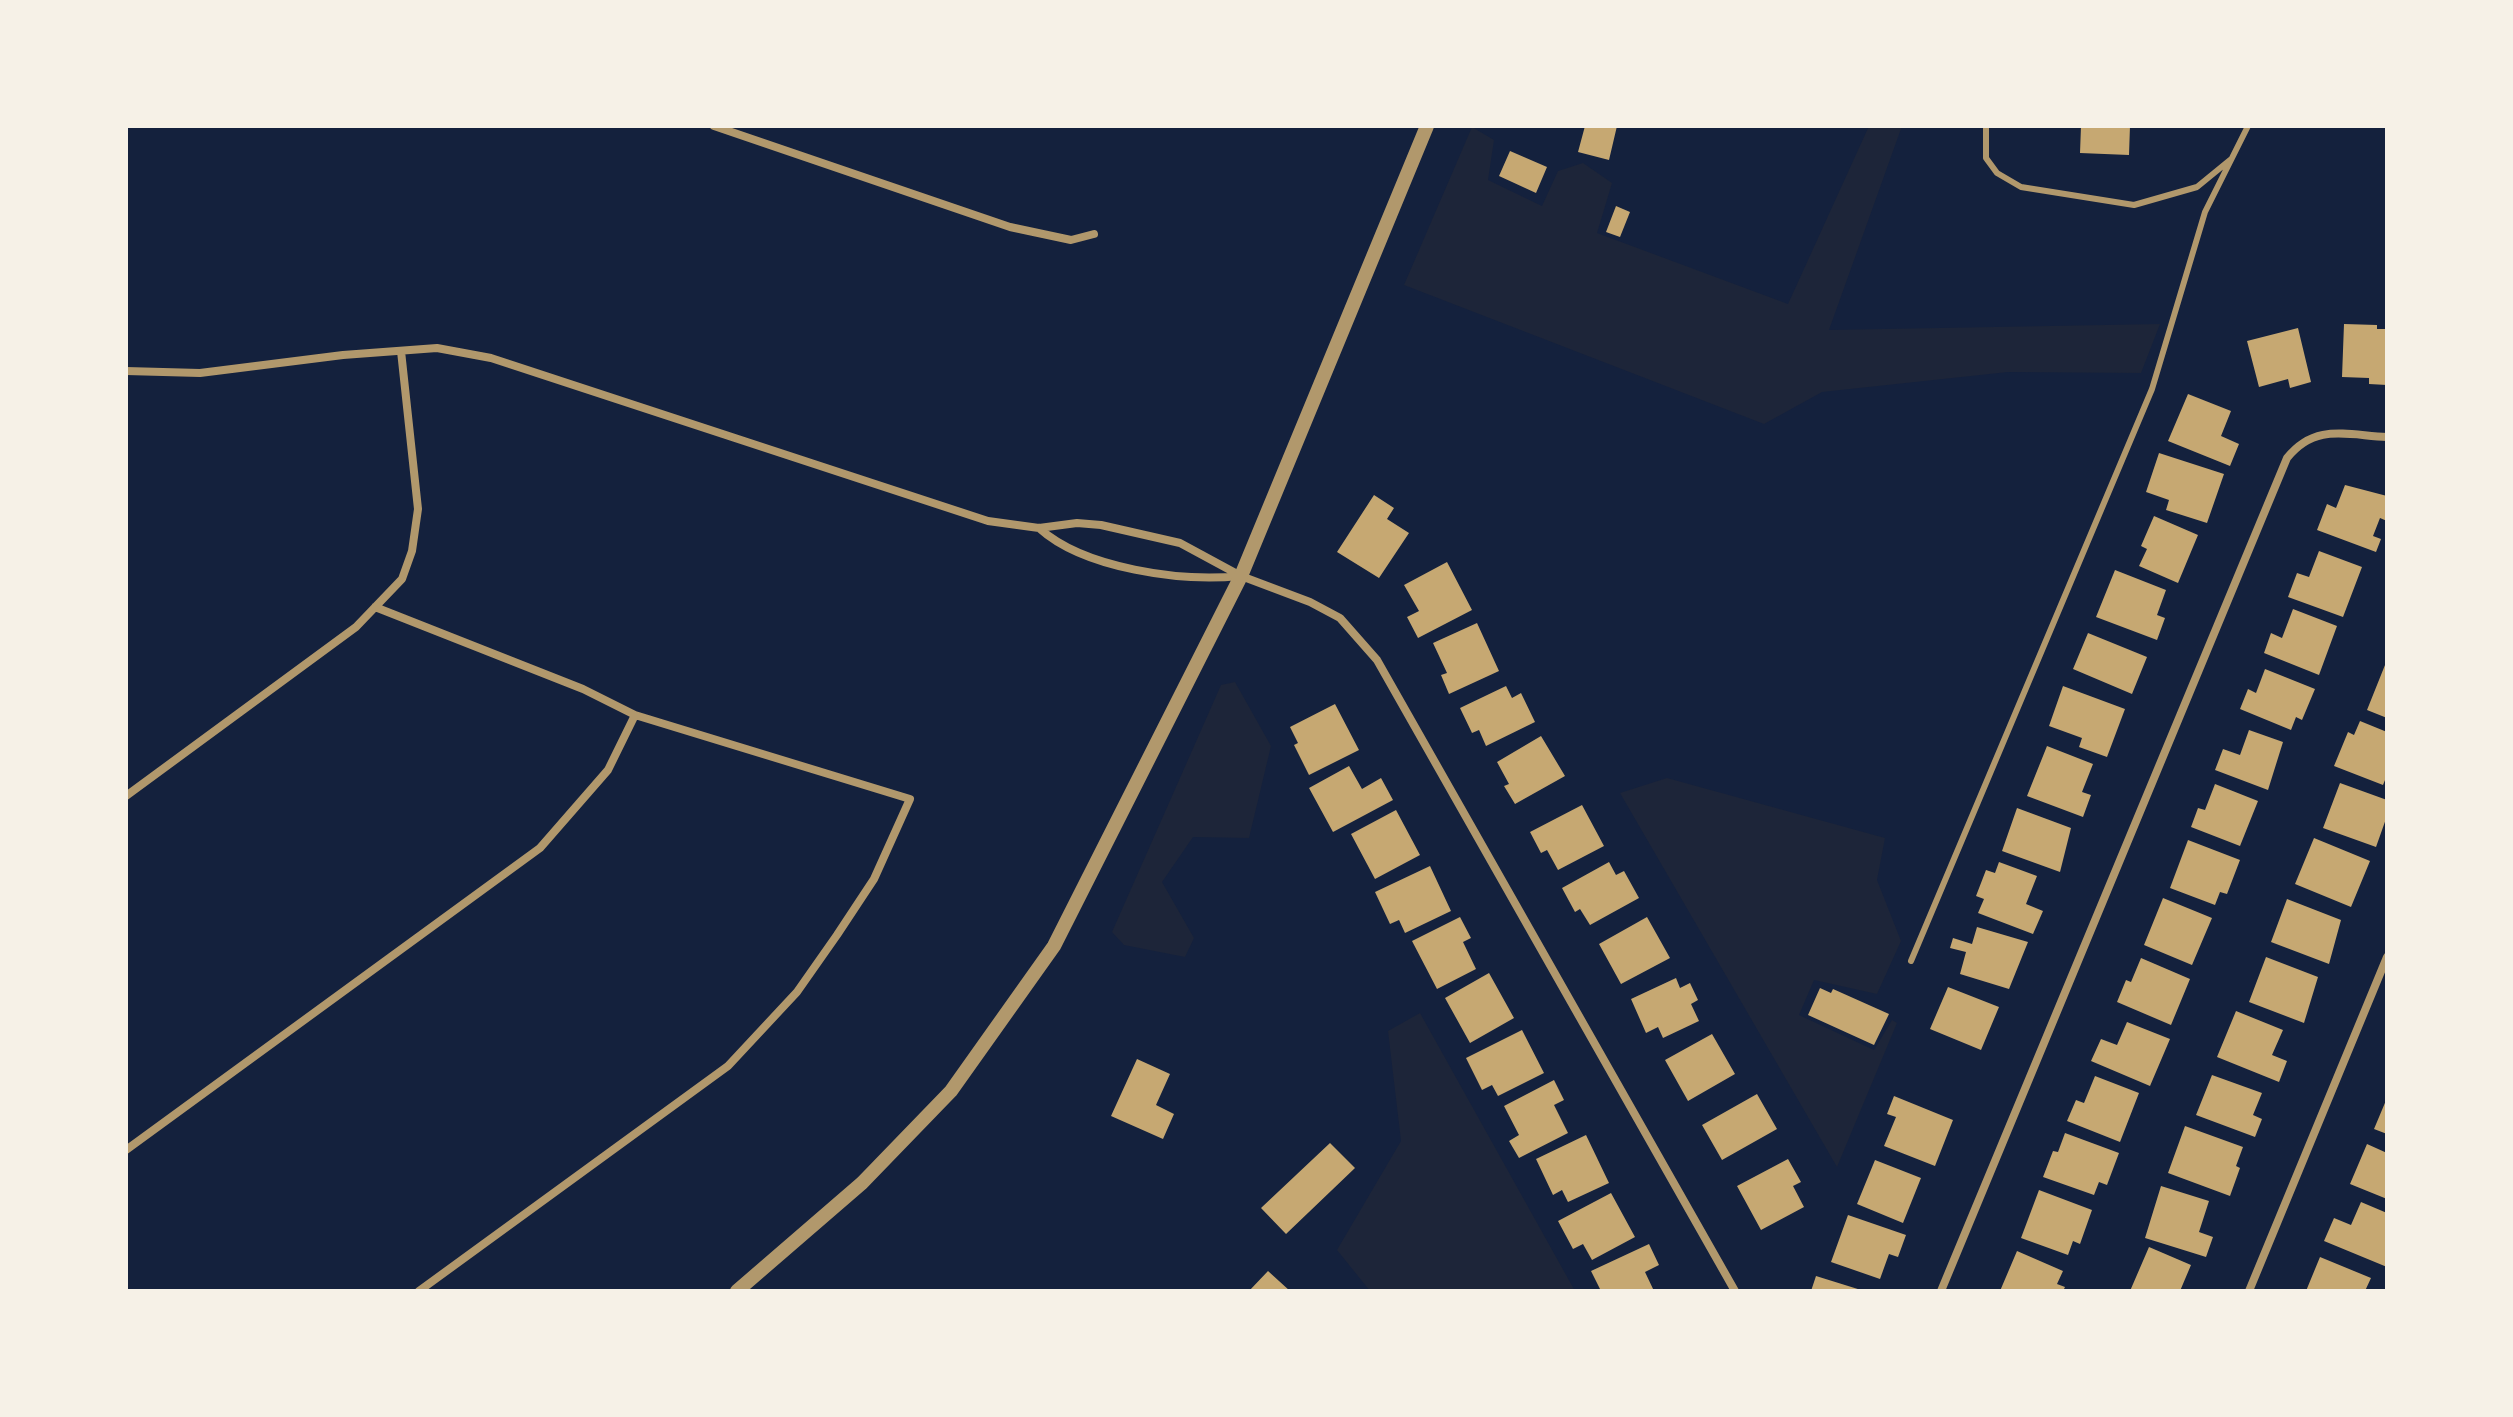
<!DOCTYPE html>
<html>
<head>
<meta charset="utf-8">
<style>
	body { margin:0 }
	#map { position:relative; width:2513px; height:1417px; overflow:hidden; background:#14213d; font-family:"Golos Text",sans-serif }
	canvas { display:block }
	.frame { position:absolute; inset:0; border:128px solid #f6f1e7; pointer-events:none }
</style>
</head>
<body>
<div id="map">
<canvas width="2513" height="1417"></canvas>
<div class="frame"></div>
</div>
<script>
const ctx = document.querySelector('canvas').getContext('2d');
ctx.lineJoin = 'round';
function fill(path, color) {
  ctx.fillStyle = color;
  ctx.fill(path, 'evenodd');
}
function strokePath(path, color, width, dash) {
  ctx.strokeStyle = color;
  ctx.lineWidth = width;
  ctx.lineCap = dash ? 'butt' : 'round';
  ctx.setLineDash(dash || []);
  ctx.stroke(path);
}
const green = new Path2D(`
	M1869 126H1902L1829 330 2160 324 2141 373 2008 372 1822 392 1764 424 1404 285 1472 127 1494 140 1488 180 1542 206 1558 171 1583 163 1612 183 1597 233 1788 304Z
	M1235 682 1271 746 1249 838 1193 837 1162 882 1194 938 1185 957 1124 945 1112 932 1221 685Z
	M1667 778 1885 838 1877 880 1901 941 1877 994 1814 980 1799 1015 1874 1050 1892 1020 1897 1023 1837 1167 1620 793Z
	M1420 1013 1575 1291H1370L1337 1250 1401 1141 1388 1031Z`);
const building = new Path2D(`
	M1585 126H1617L1609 160 1578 152Z
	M2081 126H2130L2129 155 2080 153Z
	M1510 151 1547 167 1536 193 1499 176Z
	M1616 206 1630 212 1620 237 1606 232Z
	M2344 324 2377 325V329H2387V385L2369 384V378L2342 377Z
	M2298 328 2311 382 2290 388 2288 379 2259 387 2247 341Z
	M2188 394 2231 411 2221 436 2239 444 2230 466 2168 441Z
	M2159 453 2224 474 2207 523 2166 510 2169 500 2146 492Z
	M2345 485 2387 496V521L2380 518 2373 536 2381 539 2376 552 2317 530 2327 504 2336 508Z
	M1374 495 1394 508 1387 519 1409 533 1379 578 1337 552Z
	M2154 516 2198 535 2178 583 2139 566 2147 549 2141 546Z
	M2319 551 2362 567 2343 617 2288 597 2297 573 2309 577Z
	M1447 562 1472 610 1418 638 1407 617 1419 611 1404 585Z
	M2115 570 2166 590 2157 615 2165 618 2157 640 2096 617Z
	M2293 609 2337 626 2319 675 2264 653 2271 633 2282 638Z
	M1477 623 1499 671 1449 694 1441 675 1447 673 1433 643Z
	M2088 633 2147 657 2132 694 2073 669Z
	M2387 660V718L2367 710Z
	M2265 669 2315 689 2302 720 2296 717 2291 730 2240 709 2248 689 2256 693Z
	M1506 686 1512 698 1521 693 1535 722 1486 746 1479 730 1472 733 1460 708Z
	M2063 686 2125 709 2107 757 2079 747 2082 738 2049 726Z
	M1335 704 1359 750 1309 775 1294 745 1298 743 1290 727Z
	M2360 721 2387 732V775L2383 785 2334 766 2348 732 2354 735Z
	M2249 730 2283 742 2268 790 2215 770 2223 749 2240 755Z
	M1541 736 1565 776 1515 804 1504 786 1509 784 1497 762Z
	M2047 746 2093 764 2082 792 2091 795 2083 817 2027 796Z
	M1349 766 1362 789 1381 778 1393 800 1333 832 1309 788Z
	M2340 783 2387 800V816L2376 847 2323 828Z
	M2215 784 2258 801 2240 846 2191 827 2198 808 2205 810Z
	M1582 805 1604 846 1558 870 1547 850 1541 853 1530 832Z
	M2017 808 2071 828 2060 872 2002 851Z
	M1396 810 1420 855 1375 879 1351 834Z
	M2314 838 2370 861 2351 907 2295 884Z
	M2188 840 2240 860 2227 894 2220 892 2215 905 2170 888Z
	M1609 862 1616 875 1624 871 1639 898 1590 925 1580 909 1575 912 1562 888Z
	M1999 862 2037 876 2026 904 2043 911 2033 934 1978 913 1984 899 1976 896 1986 870 1995 873Z
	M1430 866 1451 911 1405 933 1399 920 1390 924 1375 892Z
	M2163 898 2212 918 2192 965 2144 945Z
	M2287 899 2341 920 2329 964 2271 942Z
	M1460 917 1471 938 1463 942 1476 969 1437 989 1412 941Z
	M1647 917 1670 958 1621 984 1599 944Z
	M1977 927 2028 942 2009 989 1960 974 1966 952 1950 948 1953 938 1972 944Z
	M2266 957 2318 977 2304 1023 2249 1002Z
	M2141 958 2190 979 2171 1025 2117 1002 2126 980 2131 982Z
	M1489 973 1514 1018 1470 1043 1445 998Z
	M1676 978 1680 988 1690 983 1698 1000 1691 1004 1699 1021 1663 1038 1658 1027 1646 1033 1631 999Z
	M1948 987 1999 1007 1981 1050 1930 1029Z
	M1820 988 1831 993 1833 989 1889 1014 1874 1045 1808 1015Z
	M2236 1011 2283 1030 2272 1055 2287 1061 2279 1082 2217 1057Z
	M2127 1022 2170 1039 2150 1086 2091 1061 2101 1039 2117 1045Z
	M1522 1030 1544 1073 1498 1096 1492 1085 1482 1090 1466 1058Z
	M1712 1034 1735 1074 1688 1101 1665 1060Z
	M1137 1059 1170 1074 1156 1105 1174 1114 1163 1139 1111 1116Z
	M2212 1075 2262 1093 2253 1115 2262 1119 2255 1137 2196 1115Z
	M2095 1076 2139 1093 2120 1142 2067 1121 2076 1100 2084 1103Z
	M1554 1080 1564 1100 1554 1105 1568 1133 1519 1158 1509 1141 1519 1135 1504 1106Z
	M1757 1094 1777 1129 1722 1160 1702 1125Z
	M1894 1096 1953 1120 1935 1166 1884 1146 1896 1117 1887 1114Z
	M2387 1098V1134L2374 1129Z
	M2185 1126 2243 1147 2236 1166 2240 1168 2230 1196 2168 1173Z
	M2065 1133 2119 1153 2107 1185 2099 1182 2094 1195 2043 1177 2053 1151 2058 1152Z
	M1586 1135 1609 1183 1568 1202 1562 1190 1553 1195 1536 1159Z
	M1330 1143 1355 1168 1286 1234 1261 1208Z
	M2367 1144 2387 1153V1199L2350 1184Z
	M1788 1159 1801 1182 1793 1186 1804 1207 1761 1230 1737 1186Z
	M1875 1160 1921 1178 1903 1223 1857 1204Z
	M2161 1186 2209 1201 2199 1232 2213 1237 2206 1257 2145 1238Z
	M2039 1190 2092 1210 2080 1244 2073 1241 2068 1255 2021 1238Z
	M1611 1193 1635 1237 1592 1260 1583 1244 1573 1249 1558 1221Z
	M2361 1202 2387 1213V1267L2324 1241 2334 1218 2351 1225Z
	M1848 1215 1906 1235 1898 1257 1889 1254 1880 1279 1831 1262Z
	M1649 1244 1659 1265 1645 1272 1654 1291H1601L1591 1271Z
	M2149 1247 2191 1265 2180 1291H2130Z
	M2017 1251 2063 1271 2057 1284 2065 1287 2063 1291H2000Z
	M2320 1257 2371 1278 2365 1291H2306Z
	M1268 1271 1290 1291H1249Z
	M1816 1276 1861 1290V1291H1811Z`);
const service = new Path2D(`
	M1986 126V158L1997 173 2021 187 2134 205 2197 187 2230 160
	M1911 961 2152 389 2205 212 2248 126`);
const minor = new Path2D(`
	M714 126 1010 227 1071 240 1094 234
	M126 371 200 373 343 355 437 348 491 358 988 521 1039 528 1077 523 1101 525 1180 543 1241 576 1310 602 1340 618 1377 660 1735 1291
	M1039 528C1084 569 1182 582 1240 576
	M375 607 583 689 635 715 910 799 874 879 837 935 797 992 728 1066 419 1291
	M126 796 356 627 402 579 412 551 418 509 401 351
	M126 1150 540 848 608 770 635 715
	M1941 1291 2287 458C2315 423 2346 435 2387 437
	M2249 1291 2387 957`);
const tertiary = new Path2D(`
	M737 1291 862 1183 951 1091 1054 946 1241 576 1427 126`);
fill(green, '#1d2539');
fill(building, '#c6a872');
strokePath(service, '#b1986c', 6);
strokePath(minor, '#b1986c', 8);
strokePath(tertiary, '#b1986c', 14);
</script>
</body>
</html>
